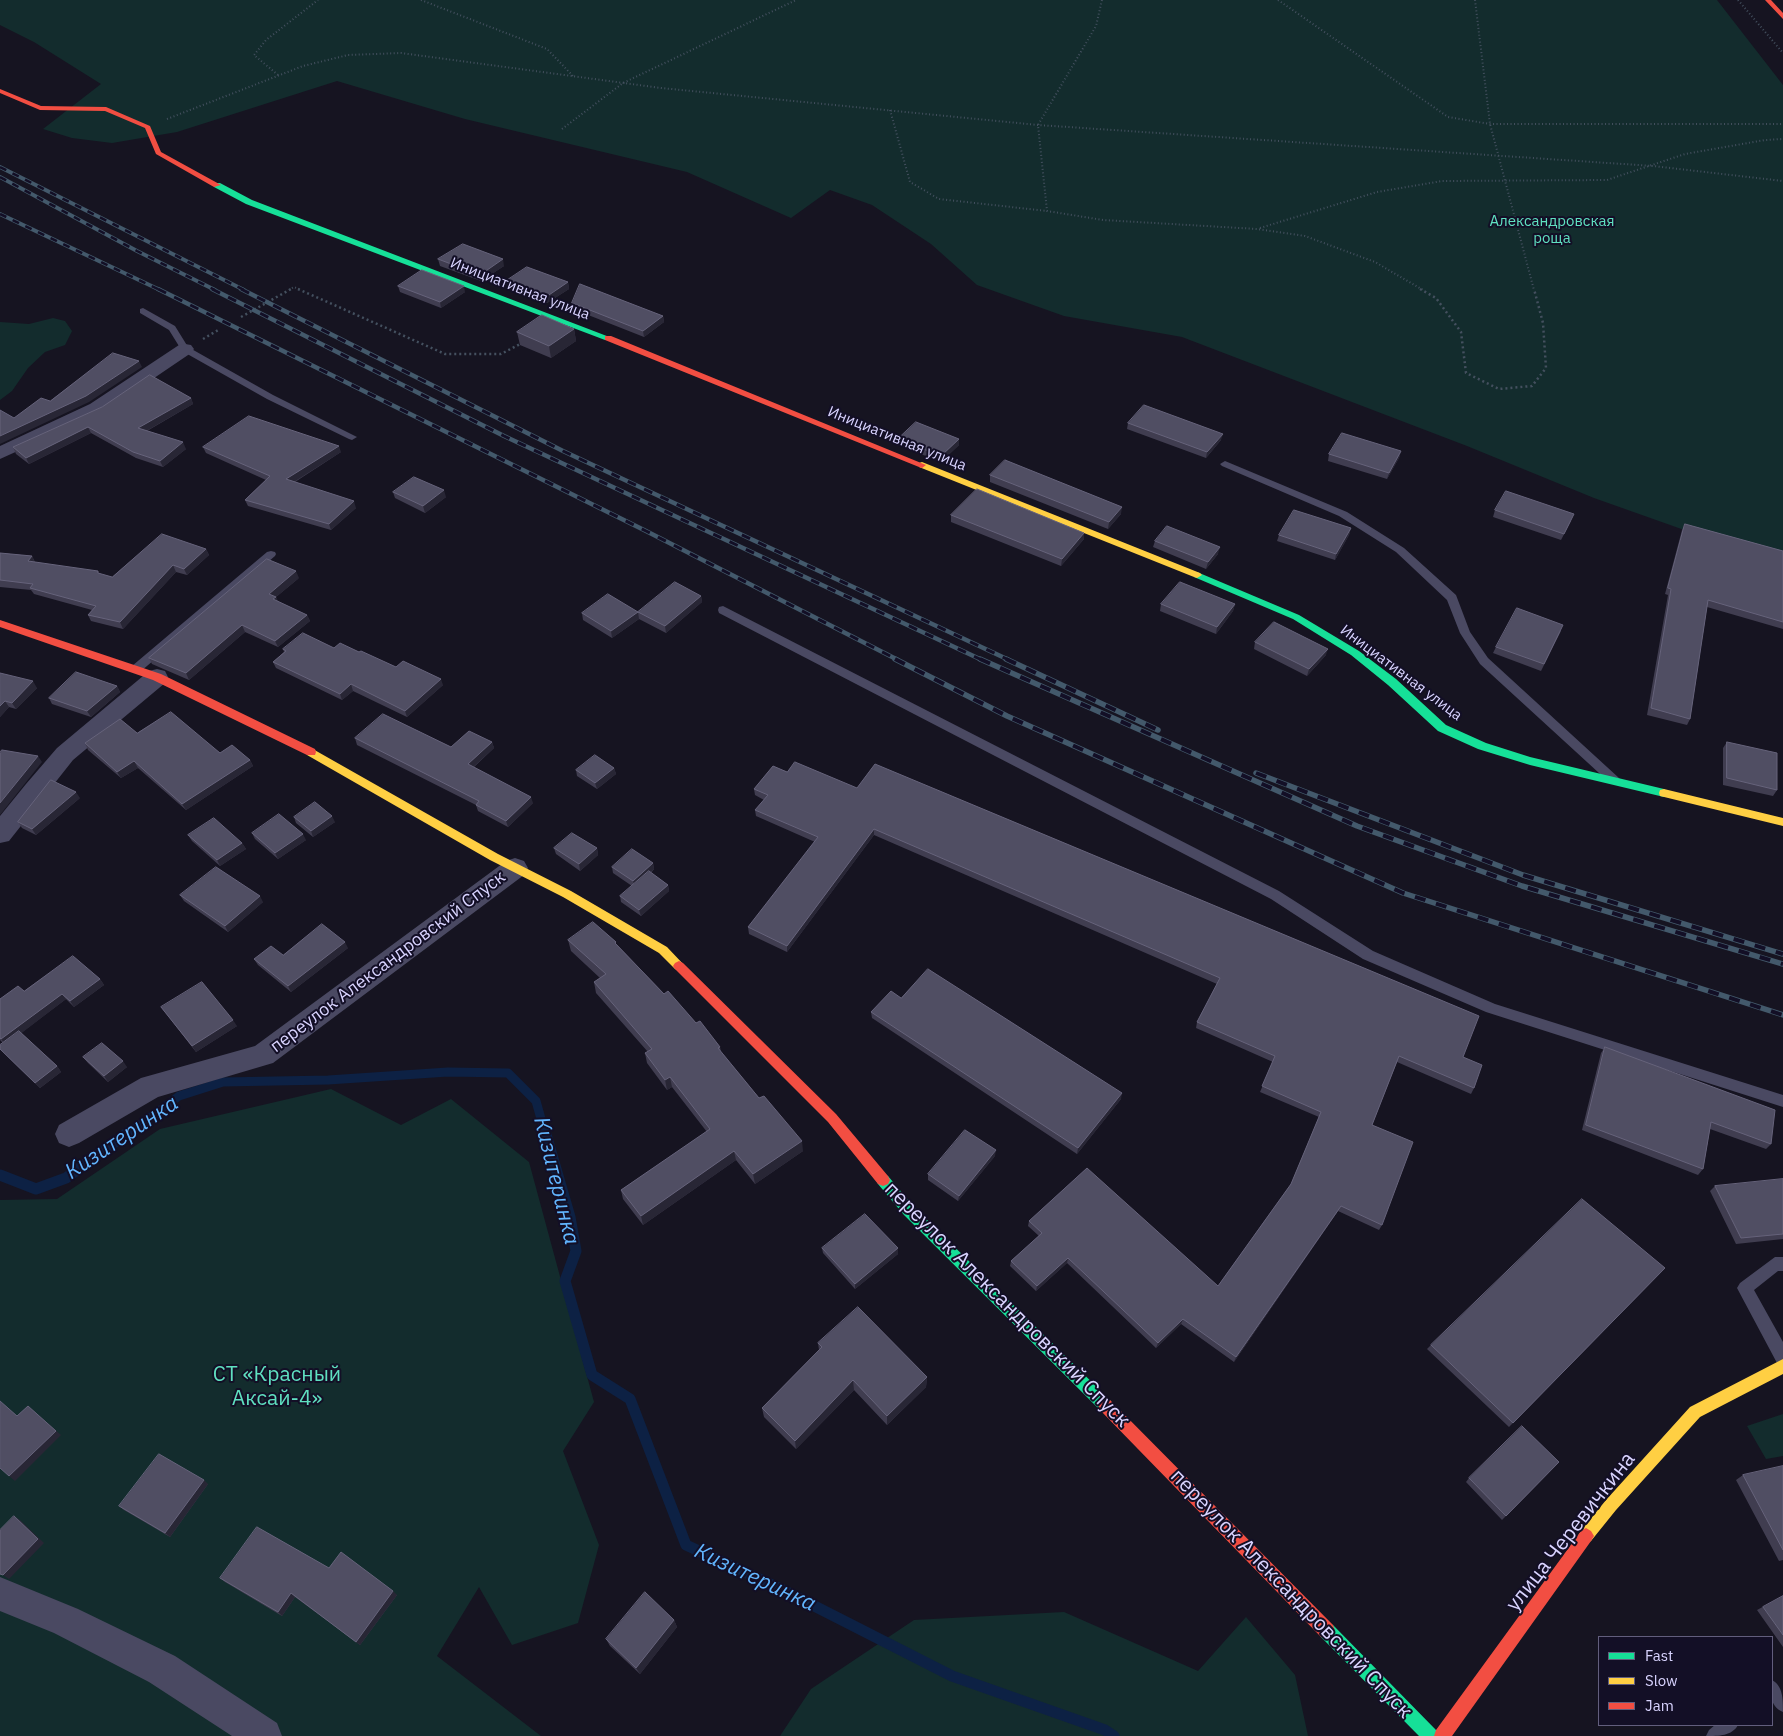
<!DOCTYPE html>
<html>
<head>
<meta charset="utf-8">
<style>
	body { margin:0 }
	#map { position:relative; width:1783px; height:1736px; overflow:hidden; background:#161421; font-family:"IBM Plex Sans",sans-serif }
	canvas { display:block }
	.legend { position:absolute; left:1598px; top:1636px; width:175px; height:90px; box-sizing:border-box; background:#130f26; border:1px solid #625e7d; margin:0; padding:6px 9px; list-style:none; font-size:15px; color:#d9d4ff }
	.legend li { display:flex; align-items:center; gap:10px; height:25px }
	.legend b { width:25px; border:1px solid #625e7d }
</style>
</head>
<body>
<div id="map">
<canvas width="1783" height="1736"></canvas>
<ul class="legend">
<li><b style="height:6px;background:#16e098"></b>Fast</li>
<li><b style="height:6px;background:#ffcf43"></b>Slow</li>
<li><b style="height:6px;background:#f24e42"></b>Jam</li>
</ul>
</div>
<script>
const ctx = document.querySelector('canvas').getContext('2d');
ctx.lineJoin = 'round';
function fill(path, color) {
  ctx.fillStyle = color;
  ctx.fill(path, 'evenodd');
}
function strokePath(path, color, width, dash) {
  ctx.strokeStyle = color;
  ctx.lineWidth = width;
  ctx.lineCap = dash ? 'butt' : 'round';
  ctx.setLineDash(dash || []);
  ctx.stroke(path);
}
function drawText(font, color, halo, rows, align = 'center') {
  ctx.font = font + ' "IBM Plex Sans",sans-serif';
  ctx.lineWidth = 4;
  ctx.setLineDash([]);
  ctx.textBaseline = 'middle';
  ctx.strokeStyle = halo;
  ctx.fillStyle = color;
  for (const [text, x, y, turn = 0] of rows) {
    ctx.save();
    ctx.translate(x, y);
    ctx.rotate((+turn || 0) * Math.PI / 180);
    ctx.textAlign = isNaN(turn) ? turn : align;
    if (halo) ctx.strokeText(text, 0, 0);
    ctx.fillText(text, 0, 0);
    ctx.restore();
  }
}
const green = new Path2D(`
	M0 0H1717L1783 85V565L1594 498 1467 446 1182 337 1064 316 977 285 931 244 872 205 830 190 791 218 687 172 465 119 337 81 177 132 112 143 72 138 43 129 101 84 34 42 0 25Z
	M53 318 65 321 72 331 65 345 45 352 28 368 12 391 0 400V322L29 324Z
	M331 1089 401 1125 451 1099 529 1162 594 1402 563 1451 599 1545 578 1623 512 1645 479 1587 437 1656 541 1736H0V1200L57 1199 160 1129Z
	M1783 1414V1456L1766 1459 1747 1426Z
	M1064 1612 1198 1671 1246 1617 1295 1675 1308 1736H780L811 1689 914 1620Z`);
const streamFar1 = new Path2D(`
	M129 1133 179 1096 223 1082 328 1080 448 1072 508 1073 536 1101 545 1133`);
const stream = new Path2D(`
	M545 1131 570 1217 576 1251 565 1281 592 1375 630 1399 686 1545 781 1589 952 1676 1105 1730 1114 1736
	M0 1175 36 1189 66 1178 130 1131`);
const pathFar1 = new Path2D(`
	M421 0 547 49 573 76
	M1102 0 1096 26 1038 125 1047 211 1103 220 1257 229 1305 236 1375 262 1423 290
	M1278 0 1448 117 1490 124H1783
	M1475 0 1490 124 1534 290
	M1738 0 1783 53
	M278 75 254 55 266 40 318 0
	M890 110 910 182 939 199 1047 211
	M167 119 303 66 348 55 401 53 661 88 1038 125 1653 166 1783 181
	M562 129 623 83 796 0
	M1260 228 1377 192 1442 181 1607 180 1685 154 1765 140 1783 139
	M289 290 294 287 301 290`);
const path = new Path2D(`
	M298 289 445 354H501L522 343
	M1420 289 1436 298 1461 332 1466 373 1499 389 1532 386 1546 368 1543 323 1534 289
	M241 317 291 289
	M203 339 220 329`);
const lane = new Path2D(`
	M143 308 175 326 188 347 273 395 357 437 352 440 349 439 267 399 182 351 169 330 140 313V309Z
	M1225 461 1347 512 1404 548 1456 595 1470 632 1488 658 1619 778 1621 781 1619 784H1611L1480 664 1460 633 1447 600 1396 552 1339 516 1222 466 1220 464Z
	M271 551 275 552 276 554 275 556 140 672H132L130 669 132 666 267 552Z
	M723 606 1279 891 1373 951 1495 1004 1783 1095V1107L1486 1012 1363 959 1271 899 719 613 718 610 719 607Z
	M1775 1257H1783V1271H1778L1754 1290 1783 1342V1366L1777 1363 1737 1288 1740 1283Z
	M1772 1680C1783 1686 1783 1699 1783 1712 1769 1706 1771 1693 1772 1680Z
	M1715 1725H1738C1732 1736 1719 1736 1706 1736L1709 1730Z`);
const street = new Path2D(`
	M185 344 191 345 194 349 191 353 104 412 0 459V446L90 404 179 345Z
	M157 669 165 671 168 677 165 683 73 760 9 841 0 843V816L26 784 57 748 149 671Z
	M515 858 524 861 528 868 524 875 273 1063 158 1097 79 1143 69 1147 59 1143 55 1134 59 1125 141 1078 255 1046 506 861Z
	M0 1577 78 1609 175 1656 277 1723 282 1736H232L149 1682 54 1633 0 1611Z`);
const fast = new Path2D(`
	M214 183H220L252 200 612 338 605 340 246 204 214 187Z
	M1197 572 1299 615 1359 651 1396 679 1446 725 1486 743 1530 757 1664 789 1669 793 1664 797 1530 765 1478 749 1438 731 1388 685 1351 655 1293 619 1194 577V573Z
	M883 1174 888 1176 914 1207 1110 1400 1112 1405 1110 1410 1105 1412 1100 1410 904 1215 878 1184 876 1180 878 1176Z
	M1327 1623 1333 1625 1436 1730 1438 1736H1419L1321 1637 1319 1631 1321 1625Z`);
const slow = new Path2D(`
	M922 462 1200 573 1202 575 1197 578 1194 577 919 467V463Z
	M311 748 498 854 571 891 667 947 685 966 683 969 679 971 675 969 659 953 563 897 490 860 307 755 306 752 307 749Z
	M1664 789 1783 818V826L1660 796 1659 793 1660 790Z
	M1783 1359V1374L1700 1417 1616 1510 1591 1541 1586 1544 1581 1541 1578 1536 1581 1531 1606 1500 1690 1407Z`);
const jam = new Path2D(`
	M1765 0H1771L1783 13V19Z
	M0 89 41 106 106 107 150 126 161 152 221 185 214 187 156 154 145 128 105 111 40 110 0 93Z
	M605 336H611L926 465 922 468 919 467 605 340Z
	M0 620 161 674 315 749 316 752 315 755H307L153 680 0 627Z
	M679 961 683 963 836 1114 888 1176 890 1180 888 1184 883 1186 878 1184 828 1122 675 969 673 966 675 963Z
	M1105 1398 1110 1400 1333 1625 1335 1631 1333 1637 1327 1639 1321 1637 1100 1410 1098 1405 1100 1400Z
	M1586 1528 1591 1531 1594 1536 1591 1541 1452 1736H1434L1436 1730 1581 1531Z`);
const railFar2 = new Path2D(`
	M0 167 244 290
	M0 177 137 251 215 290
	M0 214 160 290`);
const railFar1 = new Path2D(`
	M158 289 646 531 898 660
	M212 289 504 436 982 660
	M241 289 563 451 1009 660`);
const rail = new Path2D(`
	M895 659 1007 716 1403 893 1783 1015
	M980 659 1357 826 1522 886 1783 964
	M1006 659 1158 730
	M1256 773 1523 875 1783 954`);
const wall = new Path2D(`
	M438 259 504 266 481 281 440 266Z
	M506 281 568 282 569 289 547 303 507 287Z
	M398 286 465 292 441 308 400 292Z
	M572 303 663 316 664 322 644 337 573 309Z
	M574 329 576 341 551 358 520 345 517 332Z
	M191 398 193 404 147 431 186 449 163 467 136 458 91 433 29 464 16 454 13 447 102 407Z
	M1128 423 1221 440 1206 458 1127 429Z
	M898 439H959V445L941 462 898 445Z
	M203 447 341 452 295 482 356 508 331 530 248 506 245 500 266 480 206 453Z
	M1401 451 1399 458 1387 479 1328 461 1329 454Z
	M990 475 1121 514 1108 529 990 482Z
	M393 492 446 497 425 513 395 498Z
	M1495 510 1571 521 1561 540 1493 517Z
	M951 515 1084 533V539L1061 566 951 522Z
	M1685 524 1783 551V629L1707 607 1690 719 1687 725 1647 715 1668 595 1665 594 1682 530Z
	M1351 528 1349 535 1335 560 1277 541 1279 535Z
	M1155 541 1218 554 1206 569 1153 547Z
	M206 549 209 555 187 575 176 572 123 629 91 621 88 615 92 610 34 594 31 590 0 587V553L32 556 35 562 100 574 112 577Z
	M299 578 276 597 278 602 307 615 310 621 278 647 245 632 189 680 152 664 149 658Z
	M701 596 702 602 666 633 639 619 612 638 583 620 582 613 638 612Z
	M1161 604H1235L1233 611 1216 634 1160 611Z
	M1561 631 1541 671 1493 653 1496 647Z
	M1255 642 1326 655 1307 676 1254 649Z
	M334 648 359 652 396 667 443 685 407 717 353 691 342 700 276 668 273 662 284 652 283 649Z
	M0 673 37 688 16 709 9 707 0 717Z
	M117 686 120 692 91 717 52 704 49 698Z
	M137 733 250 760 253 766 186 810 138 768 121 778 88 750 85 743Z
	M355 738 451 747 492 742 494 748 474 767 533 803 508 827 478 811 476 805 357 745Z
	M1727 742 1777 790 1773 796 1723 785V748Z
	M773 766 1463 1057 1474 1088 1471 1094 1397 1062 1372 1125 1382 1225 1379 1230 1338 1211 1234 1362 1181 1324 1156 1348 1067 1263 1036 1291 1010 1266 1011 1261 1039 1236 1028 1226 1029 1221 1218 1286 1291 1184 1319 1117 1260 1092 1273 1062 1196 1028 1197 1022 1217 984 874 835 787 952 749 934 748 927 815 842 756 816 755 810 764 800 755 795 754 789Z
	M614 768 616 774 597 789 577 776 576 770Z
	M80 798 36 835 22 828 18 822Z
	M294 817 335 822 313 837 296 823Z
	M252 833 306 840 278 859 255 839Z
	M188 835 242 843 246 849 220 866 192 841Z
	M554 848H597L598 855 580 871 556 854Z
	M653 863 654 869 651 873 668 885 669 891 641 916 621 902 620 896 632 886 613 873 612 867Z
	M180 895 263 902 228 932 184 901Z
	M568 940 617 945 664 994 696 1023 720 1047 721 1052 803 1151 755 1184 736 1160 643 1225 623 1199 621 1190 707 1132 672 1087 667 1090 647 1063 645 1053 648 1052 596 993 594 982 600 978 571 951Z
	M348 948 291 992 258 965 254 959 283 955Z
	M100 979 104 985 74 1007 66 999 21 1033 57 1066 61 1072 40 1088 0 1049 3 1043 0 1040V999L24 991Z
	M901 998 1121 1099 1077 1154 872 1018 871 1012Z
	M161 1007 237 1026 196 1052Z
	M1605 1047 1771 1144 1766 1149 1710 1129 1703 1169 1698 1175 1582 1130 1601 1053Z
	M83 1057 127 1067 108 1082 88 1063Z
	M995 1156 958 1201 928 1180V1174Z
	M1783 1179V1239L1736 1244 1710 1191 1715 1186Z
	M822 1248H898V1254L855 1289 823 1253Z
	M1665 1268 1509 1427 1427 1349 1431 1345Z
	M818 1343 927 1377 926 1387 887 1425 854 1390 796 1449 764 1417 762 1408 819 1350Z
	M1559 1462 1502 1520 1466 1482 1469 1478Z
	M1783 1466V1560L1779 1561 1736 1480 1743 1475Z
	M208 1484 170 1537 124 1510 119 1506Z
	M220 1578 397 1595 360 1645 295 1597 282 1616 225 1582Z
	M1783 1596V1647L1757 1610Z
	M674 1620 677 1627 640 1674 610 1646 606 1639Z`);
const shadedWall = new Path2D(`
	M503 259 504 266 481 281 480 275Z
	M568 282 569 289 547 303 546 297Z
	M464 286 465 292 441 308 440 302Z
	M663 316 664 322 644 337 643 331Z
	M574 329 576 341 551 358 549 346Z
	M139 361 142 367 89 402 0 444V436Z
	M191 398 193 404 141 434 138 428Z
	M88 427 91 433 29 464 26 458Z
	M1223 434 1221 440 1206 458 1207 452Z
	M959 439V445L941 462V456Z
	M183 442 186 449 163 467 160 461Z
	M339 446 341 452 289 485 286 479Z
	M1401 451 1399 458 1387 479 1389 473Z
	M444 490 446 497 425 513 423 506Z
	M354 501 356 508 331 530 329 524Z
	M1122 507 1121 514 1108 529 1109 522Z
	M1351 528 1349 535 1335 560 1336 554Z
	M1084 533V539L1061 566 1062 559Z
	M1220 547 1218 554 1206 569 1208 562Z
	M206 549 209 555 187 575 184 569Z
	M32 556 35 563 28 561Z
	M173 565 176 572 123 629 120 622Z
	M296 571 299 578 276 597 279 603 276 606 269 594Z
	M701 596 702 602 666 633 665 626Z
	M1235 604 1233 611 1216 634 1217 627Z
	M638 612 639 619 612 638 611 631Z
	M307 615 310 621 278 647 275 641Z
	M242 625 245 632 189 680 186 673Z
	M1328 649 1326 655 1307 676 1309 669Z
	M441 679 443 685 407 717 405 711Z
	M33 681 37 688 16 709 12 703Z
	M351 684 353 691 342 700 340 694Z
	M117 686 120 692 91 717 87 711Z
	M5 701 9 707 0 717V706Z
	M492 742 494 748 470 770 468 764Z
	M38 756 42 762 0 815V803Z
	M250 760 253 766 186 810 182 804Z
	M134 761 138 768 121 778 117 772Z
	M614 768 616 774 597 789 595 783Z
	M76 792 80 798 36 835 32 829Z
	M531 797 533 803 508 827 506 821Z
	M332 816 335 822 313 837 311 831Z
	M874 829V835L787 952V946Z
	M303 834 306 840 278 859 275 853Z
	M242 843 246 849 220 866 217 860Z
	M597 848 598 855 580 871 579 864Z
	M653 863 654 869 635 887 633 881Z
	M668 885 669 891 641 916 639 910Z
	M260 896 263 902 228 932 225 926Z
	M345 942 348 948 291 992 288 986Z
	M100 979 104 985 74 1007 70 1001Z
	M62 994 66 999 6 1045 1 1039Z
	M233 1020 237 1026 196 1052 192 1046Z
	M123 1061 127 1067 108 1082 104 1076Z
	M57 1066 61 1072 40 1088 35 1083Z
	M670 1077 672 1087 667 1090 665 1080Z
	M1122 1093 1121 1099 1077 1154 1078 1148Z
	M802 1141 803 1151 755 1184 753 1174Z
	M996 1150 995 1156 958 1201 959 1196Z
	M734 1151 736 1160 643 1225 641 1216Z
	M1341 1206 1338 1211 1234 1362 1236 1357Z
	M898 1248V1254L855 1289V1284Z
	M1068 1258 1067 1263 1036 1291 1037 1286Z
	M1183 1319 1181 1324 1156 1348 1158 1343Z
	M927 1377 926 1387 887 1425V1416Z
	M853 1380 854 1390 796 1449 795 1441Z
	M28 1406 61 1435 15 1481 9 1476Z
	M204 1480 208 1484 170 1537 165 1533Z
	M14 1516 20 1520 44 1543 9 1579 3 1575Z
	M393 1591 397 1595 360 1645 356 1642Z
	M291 1593 295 1597 282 1616 278 1612Z
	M674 1620 677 1627 640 1674 636 1668Z`);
const building = new Path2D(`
	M463 244 503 259 480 275 438 259Z
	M527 267 568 282 546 297 506 281Z
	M422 270 464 286 440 302 398 286Z
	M580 284 663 316 643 331 572 303Z
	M542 315 574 329 549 346 517 332Z
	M113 353 139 361 86 396 0 436V410L14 418 41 398 50 401Z
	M150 375 191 398 138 428 183 442 160 461 133 452 88 427 26 458 13 447 102 407Z
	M1144 405 1223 434 1207 452 1128 423Z
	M249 416 339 446 286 479 354 501 329 524 245 500 270 476 203 447Z
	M916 422 959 439 941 456 898 439Z
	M1342 433 1401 451 1389 473 1329 454Z
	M1005 460 1122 507 1109 522 990 475Z
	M414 477 444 490 423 506 393 492Z
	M977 489 1084 533 1062 559 951 515Z
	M1506 491 1574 514 1564 534 1495 510Z
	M1294 510 1351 528 1336 554 1279 535Z
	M1685 524 1783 551V622L1708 600 1690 719 1651 708 1671 589 1668 588Z
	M1167 526 1220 547 1208 562 1155 541Z
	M162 534 206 549 184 569 173 565 120 622 88 615 96 606 30 588 33 584 0 580V553L32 556 28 561 98 571V573L112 577Z
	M267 559 296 571 269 594 276 597 273 599 307 615 275 641 242 625 186 673 149 658Z
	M675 582 701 596 665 626 638 612Z
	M1180 582 1235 604 1217 627 1161 604Z
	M608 594 638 612 611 631 582 613Z
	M1517 608 1563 625 1544 664 1496 647Z
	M1274 622 1328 649 1309 669 1255 642Z
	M303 633 334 648 340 643 359 652 361 651 396 667 403 661 441 679 405 711 351 684 340 694 273 662 286 651 283 649Z
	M76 672 117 686 87 711 49 698Z
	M0 673 33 681 12 703 5 701 0 706Z
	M171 712 220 753 232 745 250 760 182 804 134 761 117 772 85 743 120 719 137 733Z
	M383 714 451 747 469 731 492 742 468 764 531 797 506 821 476 805 479 801 355 738Z
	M1727 742 1777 753V790L1727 778Z
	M2 750 38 756 0 803V753Z
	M595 755 614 768 595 783 576 770Z
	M795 762 857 788 875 764 1479 1016 1463 1057 1482 1065 1474 1088 1399 1056 1372 1125 1413 1142 1382 1225 1341 1206 1236 1357 1183 1319 1158 1343 1068 1258 1037 1286 1011 1261 1042 1233 1029 1221 1087 1168 1218 1286 1291 1184 1321 1112 1262 1086 1275 1056 1197 1022 1220 978 874 829 787 946 748 927 818 837 755 810 768 795 754 789 773 766 787 772Z
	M51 780 76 792 32 829 18 822Z
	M315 802 332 816 311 831 294 817Z
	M279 814 303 834 275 853 252 833Z
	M214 818 242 843 217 860 188 835Z
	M572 833 597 848 579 864 554 848Z
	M632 849 653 863 633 881 612 867Z
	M216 867 260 896 225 926 180 895Z
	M649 871 668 885 639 910 620 896Z
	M593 922 616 942 615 943 664 994 668 991 696 1023 700 1021 720 1047 718 1048 759 1098 764 1096 802 1141 753 1174 734 1151 641 1216 621 1190 710 1129 670 1077 665 1080 645 1053 652 1049 594 982 606 974 568 940Z
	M322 924 345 942 288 986 254 959 271 946 283 955Z
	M73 956 100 979 70 1001 62 994 1 1039 0 1038V999L18 986 24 991Z
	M928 969 1122 1093 1078 1148 871 1012 891 991 901 998Z
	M202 982 233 1020 192 1046 161 1007Z
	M19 1031 57 1066 35 1083 0 1049V1045Z
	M102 1043 123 1061 104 1076 83 1057Z
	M1605 1047 1775 1110 1771 1144 1711 1122 1703 1169 1586 1125Z
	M965 1130 996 1150 959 1196 928 1174Z
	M1783 1179V1234L1741 1238 1715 1186Z
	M1582 1199 1665 1268 1513 1423 1431 1345Z
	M865 1214 898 1248 855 1284 822 1248Z
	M858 1307 927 1377 887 1416 853 1380 795 1441 762 1408 822 1347 818 1343Z
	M0 1401 17 1416 28 1406 56 1431 9 1476 0 1468Z
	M1522 1426 1559 1462 1506 1516 1469 1478Z
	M159 1454 204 1480 165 1533 119 1506Z
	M1783 1466V1550L1743 1475Z
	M14 1516 38 1539 3 1575 0 1574V1530Z
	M257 1527 329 1568 341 1552 393 1591 356 1642 291 1593 278 1612 220 1578Z
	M645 1592 674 1620 636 1668 606 1639Z
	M1783 1596V1635L1763 1607Z`);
const farParknames = [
	["Александровская",1552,222],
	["роща",1552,239]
];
const farStreetnames = [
	["Инициативная улица",520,289,21],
	["Инициативная улица",897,439,22],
	["Инициативная улица",1401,673,37]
];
const streetNames = [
	["переулок Александровский Спуск",388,962,-37]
];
const nearStreetnames = [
	["переулок Александровский Спуск",1007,1305,45],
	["улица Черевичкина",1571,1532,-52],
	["переулок Александровский Спуск",1291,1594,46]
];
const nearParknames = [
	["СТ «Красный",277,1375],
	["Аксай-4»",277,1399]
];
const nearWaternames = [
	["Кизитеринка",122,1138,-34],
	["Кизитеринка",556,1181,76],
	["Кизитеринка",755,1578,25]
];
fill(green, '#132c2d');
strokePath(streamFar1, '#0d2144', 9);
strokePath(stream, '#0d2144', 11);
strokePath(pathFar1, '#44505f', 2, [1, 2.5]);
strokePath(path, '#44505f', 2.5, [2, 3]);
fill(lane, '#4a4962');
fill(street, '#4a4962');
fill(fast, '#16e098');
fill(slow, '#ffcf43');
fill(jam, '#f24e42');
strokePath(railFar2, '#43596b', 4);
strokePath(railFar1, '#43596b', 4.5);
strokePath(rail, '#43596b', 5.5);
strokePath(railFar2, '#130f26', 2.5, [7]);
strokePath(railFar1, '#130f26', 3, [9]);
strokePath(rail, '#130f26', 4, [11]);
fill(wall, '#403d50');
fill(shadedWall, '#282635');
fill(building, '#504e63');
strokePath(building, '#66637b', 1);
drawText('15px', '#5fe0c0', '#130f26', farParknames);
drawText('15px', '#d9d4ff', '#130f26', farStreetnames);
drawText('18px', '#d9d4ff', '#130f26', streetNames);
drawText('21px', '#d9d4ff', '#130f26', nearStreetnames);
drawText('21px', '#5fe0c0', '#130f26', nearParknames);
drawText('italic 22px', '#62b6ff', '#130f26', nearWaternames);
</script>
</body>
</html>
